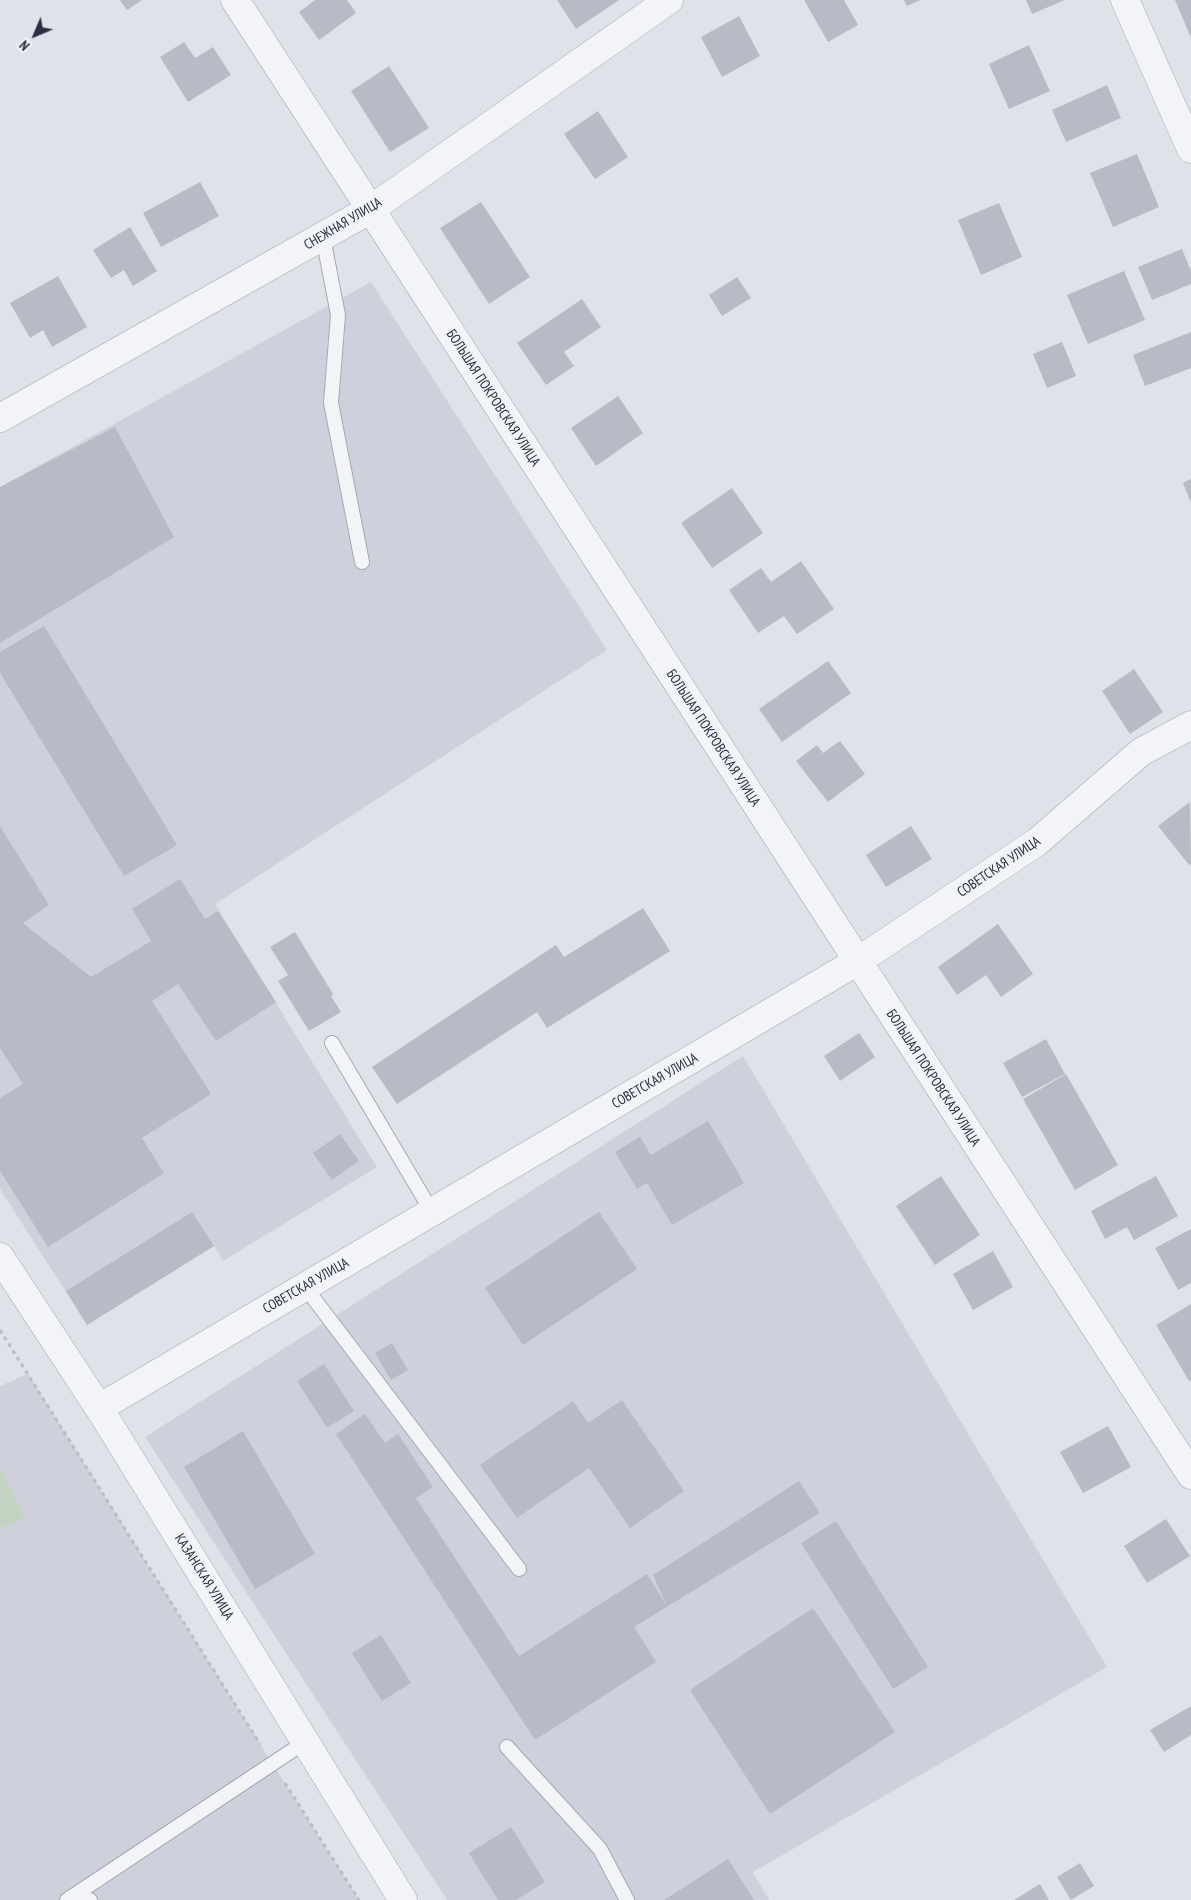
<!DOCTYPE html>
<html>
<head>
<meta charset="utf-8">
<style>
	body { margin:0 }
	#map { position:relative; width:1191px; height:1900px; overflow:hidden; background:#e0e2e9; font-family:"PT Sans Narrow",sans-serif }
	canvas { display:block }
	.north { position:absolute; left:10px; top:10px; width:50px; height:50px; -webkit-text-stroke:4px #f0f2f6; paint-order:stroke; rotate:225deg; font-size:14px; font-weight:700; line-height:20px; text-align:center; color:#292f40 }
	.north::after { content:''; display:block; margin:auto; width:18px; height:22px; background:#292f40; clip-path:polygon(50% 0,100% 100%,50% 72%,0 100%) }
</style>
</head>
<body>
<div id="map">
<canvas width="1191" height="1900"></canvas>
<div class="north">N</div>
</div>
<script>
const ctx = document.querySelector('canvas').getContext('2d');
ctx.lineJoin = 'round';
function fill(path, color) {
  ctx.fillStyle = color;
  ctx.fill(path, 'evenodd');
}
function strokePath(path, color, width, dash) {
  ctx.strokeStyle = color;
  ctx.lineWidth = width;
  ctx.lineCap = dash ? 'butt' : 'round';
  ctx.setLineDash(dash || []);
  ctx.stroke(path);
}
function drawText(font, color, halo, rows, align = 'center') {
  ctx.font = font + ' "PT Sans Narrow",sans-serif';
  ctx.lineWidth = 4;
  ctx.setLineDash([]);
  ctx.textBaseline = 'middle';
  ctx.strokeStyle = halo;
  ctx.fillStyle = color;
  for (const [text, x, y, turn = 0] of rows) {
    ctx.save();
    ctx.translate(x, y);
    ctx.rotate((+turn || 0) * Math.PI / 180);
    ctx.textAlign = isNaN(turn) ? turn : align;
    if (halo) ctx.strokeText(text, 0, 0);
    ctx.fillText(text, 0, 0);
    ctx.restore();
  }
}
const built = new Path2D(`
	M371 282 607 650 215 904 377 1167 223 1261 214 1246 87 1325 0 1189V487Z
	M743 1056 1107 1667 753 1872 769 1900H447L145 1437Z
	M28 1374 272 1763 359 1900H0V1386Z`);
const green = new Path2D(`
	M0 1468 25 1517 0 1529Z`);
const building = new Path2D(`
	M120 0H142L127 10Z
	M315 0H347L356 13 319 40 299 12Z
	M557 0H619L576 29Z
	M804 0H844L858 25 828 42Z
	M904 0H921L907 6Z
	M1026 0H1065L1032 14Z
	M1175 0H1191V38Z
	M739 16 760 56 722 77 701 37Z
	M184 42 195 58 213 47 231 75 188 102 160 57Z
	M1029 45 1050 91 1009 109 989 64Z
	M389 66 429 128 390 152 351 91Z
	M1107 85 1121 118 1066 142 1052 110Z
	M598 111 628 157 595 179 564 134Z
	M1137 154 1159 207 1113 227 1090 173Z
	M200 182 219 216 161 247 143 213Z
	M481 202 530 277 489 304 440 228Z
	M999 203 1022 257 981 275 958 220Z
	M130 227 157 271 133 286 124 270 111 278 93 250Z
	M1182 249 1191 271V284L1152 300 1138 267Z
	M1124 271 1145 320 1088 344 1067 295Z
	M58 276 87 327 52 347 43 330 30 338 10 303Z
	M737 277 751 298 722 316 709 295Z
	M582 299 601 327 564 352 574 366 546 385 517 343Z
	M1191 332V368L1145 386 1133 355Z
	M1062 342 1076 376 1047 388 1033 354Z
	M618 396 643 433 596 466 571 428Z
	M115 427 174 537 0 643V487Z
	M1191 479V503L1183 483Z
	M732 488 763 533 712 568 681 523Z
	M801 561 834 609 797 634 784 616 758 633 729 590 761 568 771 582Z
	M44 626 177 845 124 876 0 673V652Z
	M828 661 851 693 782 742 759 709Z
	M1134 669 1163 712 1130 734 1102 691Z
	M840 741 865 774 828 802 796 761 817 745 823 753Z
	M1190 802 1191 864 1189 865 1158 826Z
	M0 826 49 905 23 923 91 977 151 941 132 909 180 879 205 919 218 911 276 1002 216 1041 178 984 152 1001 211 1094 142 1138 164 1173 48 1247 0 1171V1098L23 1084 0 1048Z
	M911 826 932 859 886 887 866 855Z
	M643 908 670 951 547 1028 537 1012 397 1104 372 1067 556 945 564 957Z
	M998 924 1033 974 1001 997 986 975 957 995 938 967Z
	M295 932 333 994 331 996 341 1012 309 1031 278 981 288 975 270 947Z
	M859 1033 875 1057 840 1081 824 1056Z
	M1046 1039 1065 1074 1022 1097 1003 1063Z
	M1066 1074 1118 1165 1075 1190 1023 1099Z
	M708 1121 744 1183 672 1225 647 1183 637 1189 615 1152 640 1137 651 1155Z
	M340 1134 359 1161 332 1180 313 1153Z
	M941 1176 980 1235 935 1265 896 1206Z
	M1156 1176 1178 1216 1134 1240 1127 1227 1105 1239 1091 1211Z
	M192 1212 214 1246 87 1325 66 1291Z
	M599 1212 637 1269 523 1345 485 1288Z
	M1191 1229V1283L1178 1290 1155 1248Z
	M993 1251 1013 1287 973 1310 953 1274Z
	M1191 1304V1380L1189 1381 1156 1325Z
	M392 1343 408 1370 391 1380 375 1353Z
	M324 1364 354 1411 327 1428 297 1381Z
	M622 1400 684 1491 630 1528 589 1468 517 1518 480 1465 573 1401 588 1423Z
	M365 1414 385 1443 398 1434 433 1487 416 1498 519 1656 647 1574 667 1606 653 1575 799 1481 820 1513 634 1627 656 1662 535 1740 336 1434Z
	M1108 1426 1131 1467 1083 1493 1060 1452Z
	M243 1431 315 1554 255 1589 184 1467Z
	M1166 1519 1190 1556 1147 1583 1124 1546Z
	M836 1521 928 1667 893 1689 801 1543Z
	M813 1608 895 1732 770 1814 690 1690Z
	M381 1635 411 1683 382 1701 352 1653Z
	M1191 1706V1735L1164 1752 1150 1730Z
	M511 1827 545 1882 516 1900H498L469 1853Z
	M728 1859 754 1900H664Z
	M1080 1863 1094 1886 1071 1900 1057 1877Z
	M1040 1884 1049 1900H1014Z`);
const path = new Path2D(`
	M0 1330 260 1744
	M285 1783 359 1900`);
const lane = new Path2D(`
	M323 237 338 315 331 403 362 562
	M332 1043 432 1212
	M305 1287 519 1569
	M507 1747 600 1849 627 1900
	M71 1897 90 1900
	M67 1900 305 1742`);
const street = new Path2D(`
	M235 0 1191 1475
	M1125 0 1191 149
	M0 418 371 209 669 0
	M0 1257 99 1408 403 1900
	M99 1408 858 961 1037 842 1141 752 1191 725`);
const streetNames = [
	["СНЕЖНАЯ УЛИЦА",343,224,-31],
	["БОЛЬШАЯ ПОКРОВСКАЯ УЛИЦА",493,398,57],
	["БОЛЬШАЯ ПОКРОВСКАЯ УЛИЦА",713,738,57],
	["СОВЕТСКАЯ УЛИЦА",999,867,-34],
	["БОЛЬШАЯ ПОКРОВСКАЯ УЛИЦА",933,1078,57],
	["СОВЕТСКАЯ УЛИЦА",655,1081,-30],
	["СОВЕТСКАЯ УЛИЦА",306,1286,-30],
	["КАЗАНСКАЯ УЛИЦА",204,1577,58]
];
fill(built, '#ced1db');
fill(green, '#c4d2c1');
fill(building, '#b7bbc5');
strokePath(lane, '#a5a9b3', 16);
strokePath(street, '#a5a9b3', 29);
strokePath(path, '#babdc4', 3, [4, 4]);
strokePath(lane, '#f3f4f7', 14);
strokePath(street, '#f3f4f7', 28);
drawText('14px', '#292f40', '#f0f2f6', streetNames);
</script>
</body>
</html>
